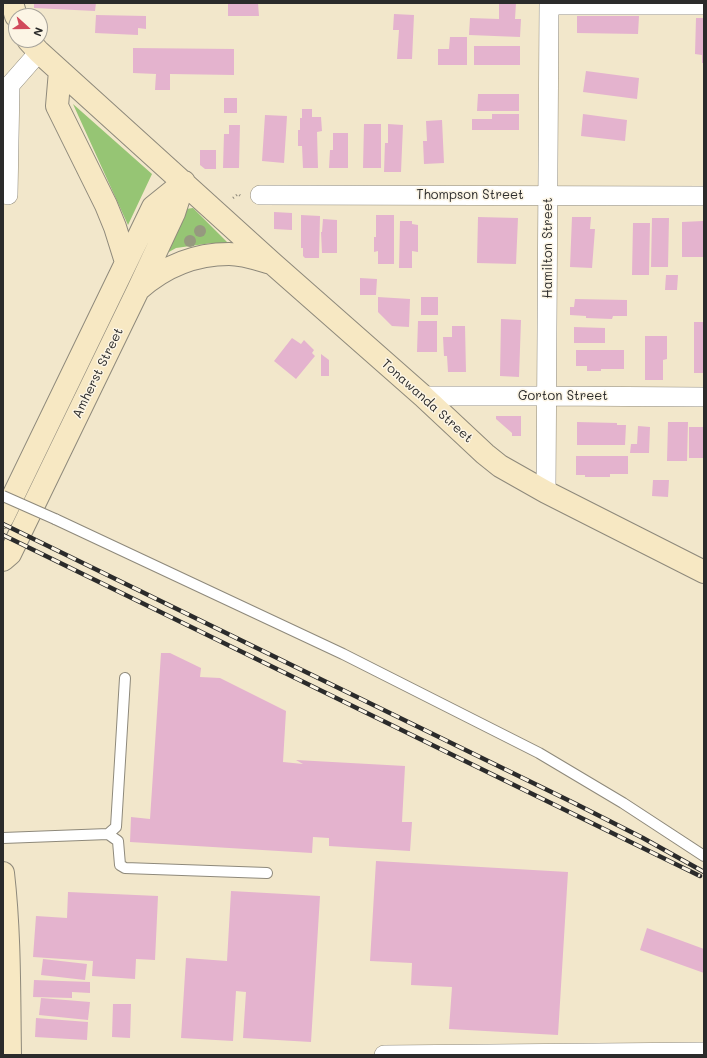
<!DOCTYPE html>
<html>
<head>
<meta charset="utf-8">
<style>
	body { margin:0 }
	#map { position:relative; width:707px; height:1058px; overflow:hidden; background:#f2e7cb; font-family:Mali,sans-serif }
	canvas { display:block }
	.frame { position:absolute; inset:0; border:4px solid #2b2b2b; pointer-events:none }
	.north { position:absolute; left:8px; top:8px; width:40px; height:40px; box-sizing:border-box; background:#fcf5e5; border:1px solid #a8a49b; border-radius:50%; rotate:111deg; font-size:11px; font-weight:700; line-height:16px; text-align:center; color:#2b2b2b }
	.north::after { content:''; display:block; margin:auto; width:14px; height:18px; background:#d1495b; clip-path:polygon(50% 0,100% 100%,50% 72%,0 100%) }
</style>
</head>
<body>
<div id="map">
<canvas width="707" height="1058"></canvas>
<div class="frame"></div>
<div class="north">N</div>
</div>
<script>
const ctx = document.querySelector('canvas').getContext('2d');
ctx.lineJoin = 'round';
function fill(path, color) {
  ctx.fillStyle = color;
  ctx.fill(path, 'evenodd');
}
function strokePath(path, color, width, dash) {
  ctx.strokeStyle = color;
  ctx.lineWidth = width;
  ctx.lineCap = dash ? 'butt' : 'round';
  ctx.setLineDash(dash || []);
  ctx.stroke(path);
}
function drawText(font, color, halo, rows, align = 'center') {
  ctx.font = font + ' Mali,sans-serif';
  ctx.lineWidth = 3;
  ctx.setLineDash([]);
  ctx.textBaseline = 'middle';
  ctx.strokeStyle = halo;
  ctx.fillStyle = color;
  for (const [text, x, y, turn = 0] of rows) {
    ctx.save();
    ctx.translate(x, y);
    ctx.rotate((+turn || 0) * Math.PI / 180);
    ctx.textAlign = isNaN(turn) ? turn : align;
    if (halo) ctx.strokeText(text, 0, 0);
    ctx.fillText(text, 0, 0);
    ctx.restore();
  }
}
const green = new Path2D(`
	M73 104 152 174 128 225Z
	M193 208 229 244 212 243 176 248 160 257 186 209Z`);
const building = new Path2D(`
	M34 3H96L95 11 34 8Z
	M228 3H258L259 16H228Z
	M499 3H516L515 19H521L520 37 469 35 470 18 499 19Z
	M394 14 414 15 412 59H397L399 30H393Z
	M96 15 146 16V29L138 28V35L95 33Z
	M577 16H639L638 34 577 33Z
	M696 18H704V63H702V55L695 54Z
	M450 37H467V65H438V49H449Z
	M474 46H520V65H474Z
	M133 48 234 49V75L170 74V90H155L156 74 133 73Z
	M586 71 639 78 637 99 583 92Z
	M478 94H519V111H477Z
	M224 98H237V113H224Z
	M302 109H312V117H321L322 131 317 132 318 168H303L302 146H298V130H300V118H302Z
	M492 114H519V130H472V119H492Z
	M583 114 627 120 625 141 581 136Z
	M265 115 287 116 284 163 262 161Z
	M442 120 444 163 424 164 423 141H427L426 121Z
	M364 124H381V168H363Z
	M388 124 403 125 401 172H384L385 143H388Z
	M229 125H240L239 168H223L224 134H229Z
	M333 133H348V168H329L330 150H333Z
	M200 150H216V169H205L200 165Z
	M274 212 292 213V230L274 229Z
	M301 215 320 216 319 258H305L303 256V248H301Z
	M376 215H394V264H378V251L374 252V237H376Z
	M478 217 518 218 516 264 477 263Z
	M572 217H591L590 229H595L592 268 570 267Z
	M652 218H669L668 267H651Z
	M323 219 337 220V253H322L321 232H322Z
	M400 221H412V224L418 225V252L412 251V268H399Z
	M703 221V257H682V222Z
	M633 223H650L649 275H632Z
	M666 275H678L677 290H665Z
	M360 278 377 279 376 295H360Z
	M378 297 410 299 409 327 392 326 378 312Z
	M421 297H438V315H421Z
	M575 299 627 300V316H613L612 319 586 318V316L570 315V307H574Z
	M501 319 521 320 519 377 500 376Z
	M418 321H437V352H417Z
	M694 322H704V373H694Z
	M452 326H465L466 372H448L447 356H444L443 337H452Z
	M574 327 605 328V343H574Z
	M645 336H667V359L663 360V380H645Z
	M292 338 301 344 304 340 314 350 312 353 315 356 296 379 274 361Z
	M576 350H624V369H601V371H587V366H576Z
	M321 354 329 360V376H321Z
	M496 416H521V436H512V433L496 419Z
	M577 422 617 423V425H626L625 445H577Z
	M668 422H688L687 461H667Z
	M638 426 650 427 649 453H630L631 444H637Z
	M689 427H704L703 458H689Z
	M576 456H628V474H610V477H585V475H576Z
	M653 480H669L668 497 652 496Z
	M161 653H170L201 668 200 677 220 678 286 711 283 762 303 764 296 760 405 766 402 822H412L410 851 329 846V838L313 837 312 853 130 842 131 817 150 819Z
	M376 861 568 872 558 1035 449 1029 452 987 411 985 412 963 370 961Z
	M231 891 320 896 311 1042 243 1038 246 992 236 991 233 1041 181 1038 186 958 227 961Z
	M68 892 158 896 155 960 136 959 135 979 92 976 93 961 33 957 36 916 67 918Z
	M647 928 704 949V973L640 950Z
	M43 959 87 964 85 980 41 975Z
	M34 980 90 982V993L72 992V998L33 997Z
	M41 998 90 1002 88 1020 39 1015Z
	M113 1004H131L130 1038 112 1037Z
	M36 1018 88 1022 87 1040 35 1037Z`);
const path = new Path2D(`
	M233 198 238 194 242 197`);
const lane = new Path2D(`
	M55 519 343 654 539 753 623 803 704 856
	M108 834 118 841 120 865 125 868 267 873
	M3 838 108 834 116 827 125 678`);
const street = new Path2D(`
	M549 5H704
	M8 195 10 85 39 52
	M260 195 704 196
	M423 396H547L704 397
	M546 492 549 3
	M384 1055 704 1052`);
const secondary = new Path2D(`
	M12 3 16 16
	M28 40 39 52 272 263 423 396 485 454 500 466 546 492 704 572
	M60 71 57 106 106 205 115 227 126 262
	M139 289C164 267 195 254 229 254 243 254 257 259 271 263
	M3 517 153 207 184 182
	M3 560 10 554 138 290 174 213 184 182
	M3 873C10 934 9 994 10 1055`);
const rail = new Path2D(`
	M3 524 574 803 643 838 704 872
	M3 535 700 876`);
const laneBridge = new Path2D(`
	M3 496 55 519`);
const trees = [
	[200,231],
	[190,241]
];
const streetNames = [
	["Thompson Street",470,195],
	["Hamilton Street",548,248,-90],
	["Amherst Street",98,373,-64],
	["Gorton Street",563,396],
	["Tonawanda Street",427,401,42]
];
fill(green, '#96c574');
fill(building, '#e4b3ce');
strokePath(lane, '#8e897b', 12);
strokePath(street, '#8e897b', 20);
strokePath(secondary, '#8e897b', 24);
strokePath(path, '#8e897b', 2.5, [1, 3]);
strokePath(lane, '#fff', 10);
strokePath(street, '#fff', 19);
strokePath(secondary, '#f7e8c3', 22);
strokePath(rail, '#2b2b2b', 4.5);
strokePath(rail, '#fcf5e5', 3, [9]);
strokePath(laneBridge, '#8e897b', 12, []);
strokePath(laneBridge, '#fff', 10);
ctx.fillStyle = '#96997f';
for (const [x, y] of trees) {
  ctx.beginPath();
  ctx.arc(x, y, 6, 0, 2 * Math.PI);
  ctx.fill();
}
drawText('13px', '#2b2b2b', '#fcf5e5', streetNames);
</script>
</body>
</html>
